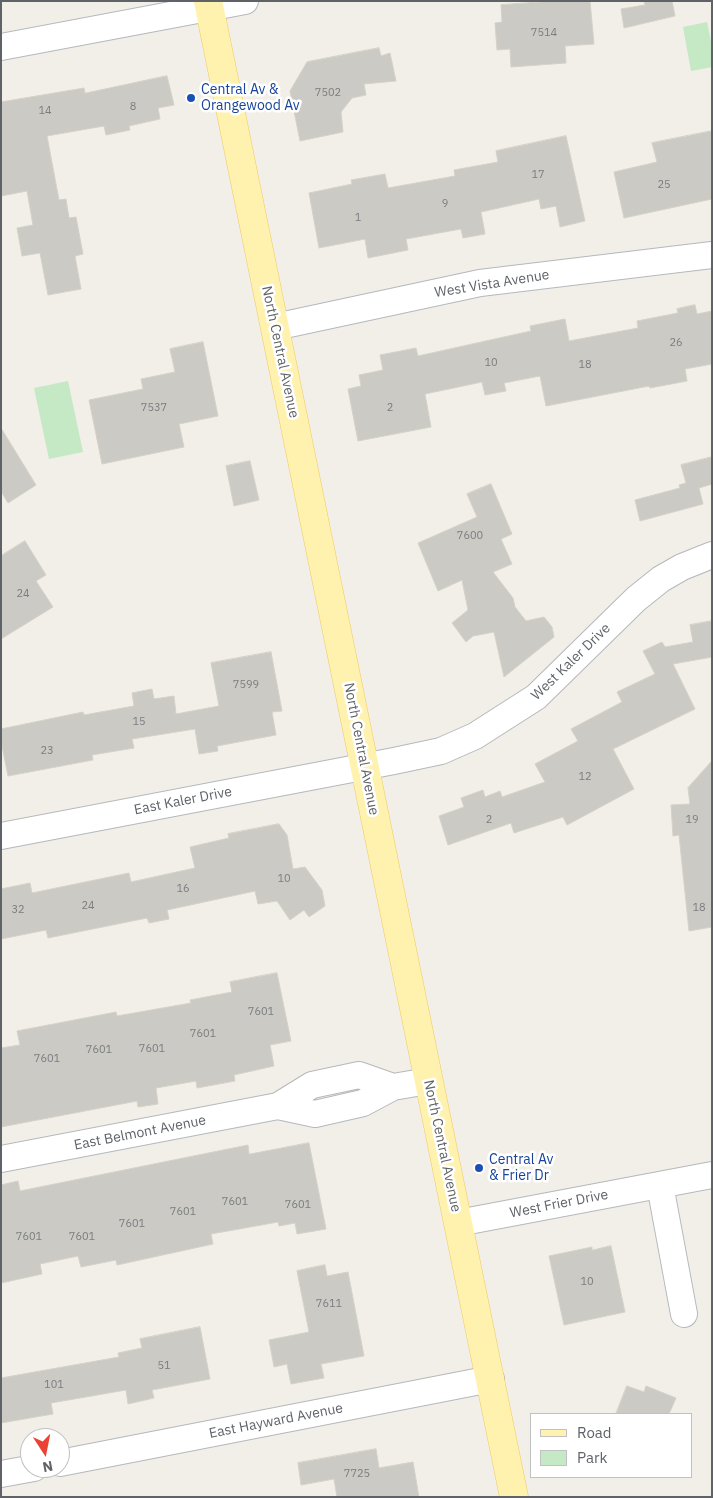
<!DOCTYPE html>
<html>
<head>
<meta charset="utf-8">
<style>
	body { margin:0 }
	#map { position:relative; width:713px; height:1498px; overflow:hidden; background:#f1efe8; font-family:"IBM Plex Sans",sans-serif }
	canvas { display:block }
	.frame { position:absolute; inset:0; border:2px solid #5f6368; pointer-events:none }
	.legend { position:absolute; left:530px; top:1413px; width:162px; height:65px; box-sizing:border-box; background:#fff; border:1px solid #bfc1c3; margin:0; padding:6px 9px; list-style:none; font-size:15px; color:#5f6368 }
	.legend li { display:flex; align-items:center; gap:10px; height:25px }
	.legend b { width:25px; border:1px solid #bfc1c3 }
	.north { position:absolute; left:20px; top:1428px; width:50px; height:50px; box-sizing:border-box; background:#fff; border:1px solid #bfc1c3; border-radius:50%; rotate:169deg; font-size:14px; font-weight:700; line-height:20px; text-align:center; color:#5f6368 }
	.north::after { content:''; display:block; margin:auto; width:18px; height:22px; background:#ea4335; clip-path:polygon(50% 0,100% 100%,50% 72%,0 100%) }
</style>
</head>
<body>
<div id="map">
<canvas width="713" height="1498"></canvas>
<div class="frame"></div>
<ul class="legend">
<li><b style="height:6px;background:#fff2af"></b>Road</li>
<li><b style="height:14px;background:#c5e8c5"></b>Park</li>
</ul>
<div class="north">N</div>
</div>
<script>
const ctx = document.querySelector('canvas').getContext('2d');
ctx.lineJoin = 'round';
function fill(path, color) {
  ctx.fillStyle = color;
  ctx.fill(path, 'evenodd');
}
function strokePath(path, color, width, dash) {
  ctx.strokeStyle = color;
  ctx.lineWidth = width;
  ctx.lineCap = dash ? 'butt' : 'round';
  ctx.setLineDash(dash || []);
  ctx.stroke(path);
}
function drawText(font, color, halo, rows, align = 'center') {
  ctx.font = font + ' "IBM Plex Sans",sans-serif';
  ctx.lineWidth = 5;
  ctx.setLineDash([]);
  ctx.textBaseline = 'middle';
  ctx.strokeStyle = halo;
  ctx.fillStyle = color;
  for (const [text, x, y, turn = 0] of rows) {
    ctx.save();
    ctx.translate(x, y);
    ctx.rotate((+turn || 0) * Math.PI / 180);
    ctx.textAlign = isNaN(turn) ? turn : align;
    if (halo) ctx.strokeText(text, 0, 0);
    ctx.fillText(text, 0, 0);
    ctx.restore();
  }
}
const green = new Path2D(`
	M707 22 712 46V67L691 71 683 27Z
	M68 381 83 452 49 459 34 388Z`);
const building = new Path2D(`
	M554 1H590L594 44 565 46 566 63 511 67 510 49 497 50 495 23 502 22 501 5Z
	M644 1H672L675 16 624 28 621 9 645 5Z
	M379 48 381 56 390 53 396 81 364 84 366 95 352 98 341 112 343 132 300 141 290 91 307 62Z
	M167 76 174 105 158 108 160 119 129 126 130 130 106 135 104 126 47 136 59 200 66 199 69 218 76 217 83 254 75 256 81 289 48 295 40 253 22 256 17 228 33 225 27 191 1 196V102L84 88 85 93Z
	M712 131V199L624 218 614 172 657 162 652 143Z
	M566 136 585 221 560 227 556 206 541 209 539 199 481 212 485 234 463 238 461 229 406 239 408 250 368 258 365 239 319 248 309 193 352 184 351 180 385 174 388 188 455 176 454 170 498 162 496 151Z
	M695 305 697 314 712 311V364L685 369 687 381 650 388 649 386 546 406 540 376 504 383 506 391 485 395 482 382 425 394 431 427 358 441 348 389 361 386 359 375 383 370 380 355 416 348 418 356 531 331 530 326 565 319 569 341 638 328 637 321 678 313 677 309Z
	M203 342 218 416 179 424 184 447 102 464 89 400 143 389 141 379 175 372 170 349Z
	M1 428 36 485 8 503 1 491Z
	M712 457V484L699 488 703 504 640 521 635 500 680 488 679 485 686 483 681 465Z
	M250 461 259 500 234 506 226 466Z
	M491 484 512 534 501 539 512 564 493 572 513 598 515 607 526 621 544 617 552 627 554 637 504 677 494 632 473 636 466 642 452 623 468 610 462 580 438 591 418 543 477 517 467 494Z
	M25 541 46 575 36 581 53 607 1 639V556Z
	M712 621V657L673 664 695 709 613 749 634 789 567 825 563 817 514 833 511 823 448 845 439 816 464 807 461 798 483 790 485 797 500 791 502 797 545 782 535 764 578 741 571 729 622 702 617 692 655 674 643 651 662 642 665 647 693 642 690 625Z
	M271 652 282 711 272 712 276 735 217 746 218 751 199 754 195 729 132 739 134 748 92 755 93 760 8 776 1 741V729L83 712 84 715 134 706 132 693 152 689 154 699 174 696 176 714 219 706 211 663Z
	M712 761V927L689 931 679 835 673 836 671 805 690 804 688 788Z
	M279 824 287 835 293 869 305 867 322 890 325 906 309 917 304 910 290 920 277 901 258 904 255 891 167 910 169 919 149 923 147 918 48 938 46 930 1 939V889L30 883 32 893 129 873 131 882 195 868 190 847 229 838 228 834Z
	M277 973 291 1041 270 1045 274 1066 234 1075 235 1081 197 1088 196 1081 156 1088 158 1104 138 1107 137 1101 1 1127V1048L20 1045 17 1031 116 1012 117 1016 191 1003 190 1000 232 992 230 982Z
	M309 1143 326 1229 297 1234 295 1223 279 1226 278 1222 211 1234 213 1244 117 1265 116 1260 81 1267 78 1256 40 1264 42 1274 1 1283V1185L18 1181 20 1191 248 1145 249 1154Z
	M611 1246 625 1312 564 1325 549 1256 592 1247V1250Z
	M325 1265 327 1276 348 1272 364 1356 321 1364 324 1378 291 1384 287 1364 274 1367 269 1340 309 1332 297 1271Z
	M200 1327 210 1379 152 1390 154 1398 128 1404 126 1390 51 1403 53 1414 1 1423V1378L119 1357 118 1353 142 1348 140 1339Z
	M627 1386 644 1392 646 1386 676 1398 669 1414H616Z
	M376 1449 379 1468 413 1462 419 1497H337L334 1479 301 1485 298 1463Z`);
const minor = new Path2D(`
	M1 47 245 1
	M275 327 480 283 712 255
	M1 836 394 761 441 751 475 736 536 697 636 599 661 579 682 567 712 555
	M278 1106 315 1114 363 1103 393 1087 428 1081
	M1 1159 278 1106 312 1085 359 1075 393 1087
	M660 1185 684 1314
	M458 1223 712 1175
	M60 1463 491 1379
	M1 1474 34 1468`);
const major = new Path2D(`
	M208 1 514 1497`);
const markers = [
	[191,98,5,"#1a4fb4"],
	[479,1168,5,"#1a4fb4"]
];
const numberNames = [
	["7514",544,33],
	["7502",328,93],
	["8",133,107],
	["14",45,111],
	["17",538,175],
	["25",664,185],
	["9",445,204],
	["1",358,218],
	["26",676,343],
	["10",491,363],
	["18",585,365],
	["7537",154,408],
	["2",390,408],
	["7600",470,536],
	["24",23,594],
	["7599",246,685],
	["15",139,722],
	["23",47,751],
	["12",585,777],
	["2",489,820],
	["19",692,820],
	["10",284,879],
	["16",183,889],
	["24",88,906],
	["18",699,908],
	["32",18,910],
	["7601",261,1012],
	["7601",203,1034],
	["7601",152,1049],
	["7601",99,1050],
	["7601",47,1059],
	["7601",235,1202],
	["7601",298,1205],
	["7601",183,1212],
	["7601",132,1224],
	["7601",29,1237],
	["7601",82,1237],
	["10",587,1282],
	["7611",329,1304],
	["51",164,1366],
	["101",54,1385],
	["7725",357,1474]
];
const transitNames = [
	["Central Av &",201,90],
	["Orangewood Av",201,106],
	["Central Av",489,1160],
	["& Frier Dr",489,1176]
];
const streetNames = [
	["West Vista Avenue",492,284,-9],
	["North Central Avenue",280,352,78],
	["West Kaler Drive",571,662,-44],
	["North Central Avenue",361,749,79],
	["East Kaler Drive",183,801,-11],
	["East Belmont Avenue",140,1133,-11],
	["North Central Avenue",442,1146,78],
	["West Frier Drive",559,1204,-11],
	["East Hayward Avenue",276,1421,-11]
];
fill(green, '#c5e8c5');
fill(building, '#cccac5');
strokePath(building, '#d6d1c6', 1);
strokePath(minor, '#b5b8bc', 28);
strokePath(major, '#f2c960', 29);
strokePath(minor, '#fff', 26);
strokePath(major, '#fff2af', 28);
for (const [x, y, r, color] of markers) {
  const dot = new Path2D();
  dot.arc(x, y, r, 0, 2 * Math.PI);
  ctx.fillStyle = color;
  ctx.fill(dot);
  strokePath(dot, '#fff', 2);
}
drawText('11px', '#7a7d7f', null, numberNames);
drawText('14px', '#164399', '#fff', transitNames, 'left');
drawText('14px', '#5f6368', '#fff', streetNames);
</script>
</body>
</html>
